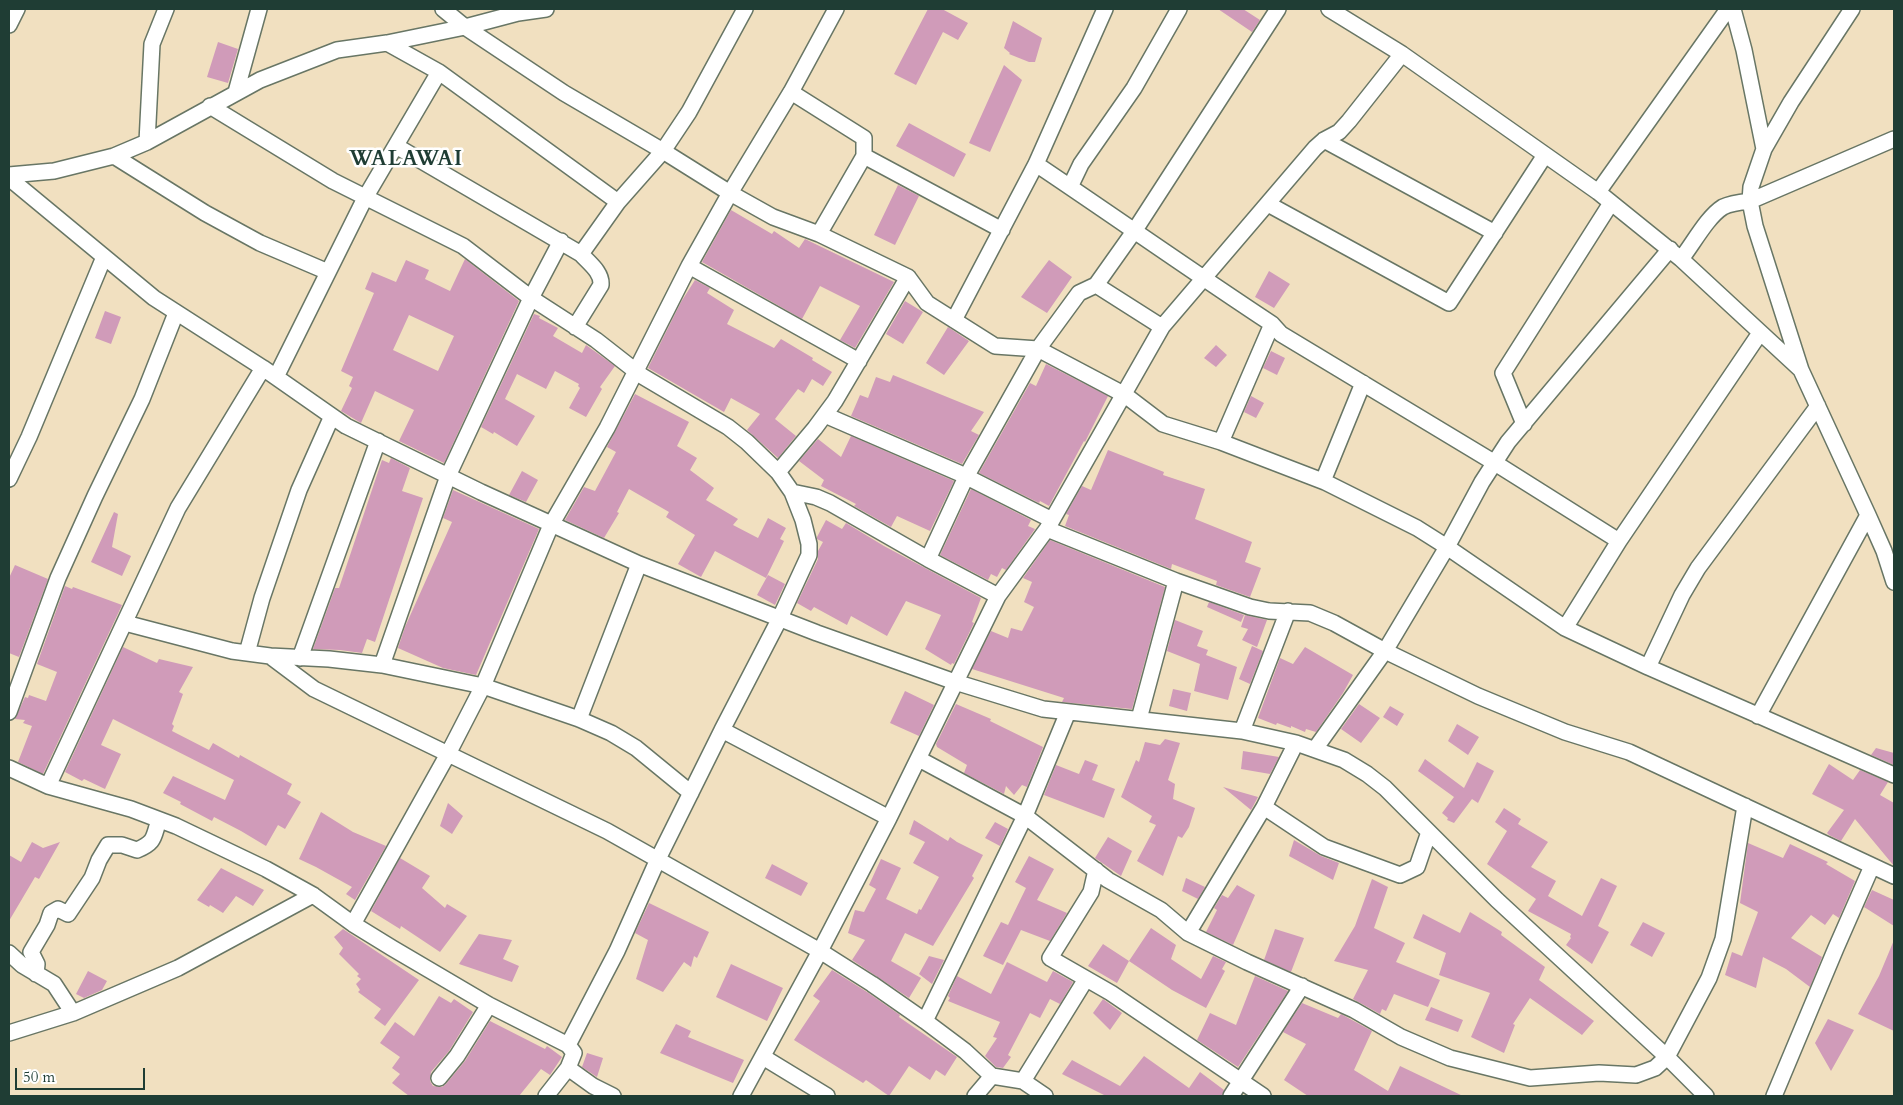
<!DOCTYPE html>
<html>
<head>
<meta charset="utf-8">
<style>
	body { margin:0 }
	#map { position:relative; width:1903px; height:1105px; overflow:hidden; background:#f1e0c0; font-family:Cardo,serif }
	canvas { display:block }
	.frame { position:absolute; inset:0; border:10px solid #1f3d34; pointer-events:none }
	.scale { position:absolute; left:15px; top:1068px; width:130px; height:22px; box-sizing:border-box; border:2px solid #1f3d34; border-top:0; padding-left:6px; font-size:15px; line-height:18px; white-space:nowrap; color:#1f3d34; -webkit-text-stroke:4px #fff; paint-order:stroke }
</style>
</head>
<body>
<div id="map">
<canvas width="1903" height="1105"></canvas>
<div class="frame"></div>
<div class="scale">50 m</div>
</div>
<script>
const ctx = document.querySelector('canvas').getContext('2d');
ctx.lineJoin = 'round';
function fill(path, color) {
  ctx.fillStyle = color;
  ctx.fill(path, 'evenodd');
}
function strokePath(path, color, width, dash) {
  ctx.strokeStyle = color;
  ctx.lineWidth = width;
  ctx.lineCap = dash ? 'butt' : 'round';
  ctx.setLineDash(dash || []);
  ctx.stroke(path);
}
function drawText(font, color, halo, rows, align = 'center') {
  ctx.font = font + ' Cardo,serif';
  ctx.lineWidth = 5;
  ctx.setLineDash([]);
  ctx.textBaseline = 'middle';
  ctx.strokeStyle = halo;
  ctx.fillStyle = color;
  for (const [text, x, y, turn = 0] of rows) {
    ctx.save();
    ctx.translate(x, y);
    ctx.rotate((+turn || 0) * Math.PI / 180);
    ctx.textAlign = isNaN(turn) ? turn : align;
    if (halo) ctx.strokeText(text, 0, 0);
    ctx.fillText(text, 0, 0);
    ctx.restore();
  }
}
const building = new Path2D(`
	M928 9H942L968 23 958 40 943 32 916 85 894 74Z
	M1218 9H1243L1260 20 1252 32Z
	M1013 21 1042 38 1035 62H1029L1009 54 1010 53 1004 48Z
	M218 42 238 49 228 83 207 77Z
	M1004 65 1022 80 990 152 969 143Z
	M909 123 966 154 954 177 896 146Z
	M898 185 919 196 895 245 874 235Z
	M731 210 772 234 774 231 799 248 805 239 894 282 855 348 840 340 860 306 820 286 802 319 702 262Z
	M465 259 519 301 444 463 399 441 414 410 375 391 361 423 341 411 352 388 349 386 353 377 341 371 374 293 365 289 372 272 396 282 406 260 429 270 425 279 450 291ZM409 315 454 336 438 371 393 350Z
	M1049 260 1072 277 1047 313 1021 297Z
	M1269 271 1290 284 1274 308 1255 297Z
	M695 280 710 288 707 293 734 310 727 324 774 348 781 339 813 358 812 360 832 372 823 386 812 379 804 393 798 389 775 419 796 436 778 458 747 430 760 414 731 398 724 412 648 368 681 302Z
	M905 301 923 312 903 344 886 334Z
	M105 311 121 317 111 344 95 338Z
	M534 314 540 316 539 318 558 328 553 336 582 353 586 345 615 366 600 387 602 389 586 417 569 408 580 388 578 386 579 384 555 371 546 389 517 374 505 399 535 416 517 446 494 432 493 434 481 427Z
	M948 327 969 341 944 375 926 363Z
	M1216 345 1227 355 1216 367 1204 358Z
	M1271 351 1285 358 1277 375 1263 368Z
	M1046 364 1108 396 1085 442 1084 441 1049 506 1040 501 1039 503 979 473 1030 383 1036 386Z
	M893 375 984 412 971 431 979 435 962 464 851 416 860 395 868 398 876 377 890 382Z
	M635 394 689 422 677 446 697 458 690 470 714 488 706 500 738 519 733 525 758 538 768 518 786 528 780 539 784 541 766 578 715 551 701 577 678 564 695 535 666 517 669 512 629 489 617 512 619 513 604 538 565 520 584 487 595 491 616 452 607 447Z
	M1251 396 1264 403 1256 418 1244 412Z
	M851 436 954 481 930 531 897 516 891 527 854 506 856 504 821 486 824 480 799 461 818 439 841 457Z
	M1108 450 1164 472 1163 475 1205 489 1195 519 1252 542 1245 562 1261 568 1250 597 1216 585 1217 581 1172 564 1171 569 1065 526 1069 515 1066 514 1082 486 1091 490Z
	M391 458 410 468 402 491 423 498 375 642 367 639 362 653 340 650 313 649 335 588H339L382 460 389 463Z
	M522 471 538 480 526 502 509 495Z
	M971 489 1031 520 1028 526 1035 529 1006 570 1002 568 997 577 991 574 988 580 940 555Z
	M453 490 539 529 476 675 443 668 398 648 405 627 452 522 443 518Z
	M114 512 118 514 112 547 131 556 122 576 91 562Z
	M826 520 842 529 846 523 884 546 981 598 972 622 974 623 954 664 952 663 951 665 925 649 941 615 906 601 887 636 851 616 847 625 814 607 811 611 797 603 818 559V551L823 542 817 539V537Z
	M1050 540 1165 587 1132 709 1062 702 1064 698 972 669 991 631 1008 638 1011 628 1022 631 1034 607 1024 602 1032 582 1023 578Z
	M15 565 48 579 19 657 9 653V578Z
	M768 575 785 584 775 605 757 595Z
	M65 586 72 589 73 587 122 605 43 774 18 762 32 726 23 723 25 720 15 719 25 697 28 698 29 695 46 701 57 672 37 664Z
	M1209 602 1244 615 1241 622 1207 607Z
	M1245 615 1267 620 1257 647 1242 640 1248 629 1241 627Z
	M1175 620 1203 631 1197 646 1208 650 1206 655 1237 667 1228 700 1194 691 1200 664 1167 651Z
	M1252 646 1263 651 1250 684 1239 679Z
	M123 647 157 663 159 659 193 667 179 692 183 694 172 724 174 726 172 731 209 750 213 743 239 758 240 755 292 784 287 794 301 802 285 829 278 825 266 846 241 831 214 817 212 821 180 804 181 802 163 793 173 776 225 800 234 780 113 719 101 745 121 754 105 789 84 779 82 781 65 772Z
	M1305 647 1353 675 1343 693 1316 732 1306 729 1305 732 1291 726V728L1277 723 1276 725 1258 718 1280 658 1293 664Z
	M1173 689 1191 693 1187 711 1169 706Z
	M905 691 934 705 919 736 890 723Z
	M956 704 991 719 990 721 1043 747 1027 787 1022 785 1014 795 1006 786 1004 794 964 773 967 765 937 747 936 744Z
	M1359 704 1380 718 1361 743 1341 729Z
	M1390 706 1404 714 1397 726 1383 717Z
	M1457 724 1479 737 1468 755 1448 741Z
	M1165 739 1180 743 1168 780 1175 784 1173 799 1195 808 1189 827 1182 838 1178 836 1163 876 1137 861 1156 825 1149 822 1152 816 1121 797 1136 760 1139 762 1145 742 1160 745Z
	M1876 748 1894 753V765L1871 755Z
	M1243 751 1279 757 1270 774 1241 769Z
	M1425 759 1464 788 1477 762 1494 771 1478 803 1472 799 1454 823 1447 820 1448 818 1442 813 1454 797 1418 771Z
	M1085 760 1098 765 1092 780 1115 789 1104 818 1044 795 1056 765 1079 774Z
	M1829 764 1853 780 1860 770 1888 782 1880 795 1894 803V866L1855 819 1841 841 1829 835 1827 833 1844 810 1812 794Z
	M1223 787 1258 797 1251 810Z
	M448 803 463 816 452 834 440 826Z
	M1504 808 1521 819 1518 824 1548 842 1531 867 1556 881 1548 896 1582 916 1601 878 1617 886 1598 926 1609 932 1592 964 1566 945 1571 938 1570 937 1571 934 1528 911 1536 899 1487 864 1507 831 1495 822Z
	M321 812 353 832 386 846 355 900 346 894 352 887 316 867 299 859Z
	M914 820 948 841 950 837 957 842 983 855 972 876 974 878 933 946 905 933 891 961 921 978 909 998 852 960 865 940 848 933 855 910 864 912 876 889 869 885 881 859 901 868 886 899 917 914 919 909 921 910 939 877 913 863 925 842 909 834Z
	M995 822 1008 829 1000 846 985 838Z
	M1108 837 1132 851 1121 876 1095 858Z
	M1294 840 1321 856 1339 863 1333 880 1289 856Z
	M32 842 43 848 60 842 39 879 35 877 9 921V855L21 862Z
	M1748 843 1783 858 1790 844 1828 862 1826 864 1855 881 1839 918 1833 914 1825 925 1811 915 1791 938 1822 957 1810 987 1786 969 1763 957 1756 988 1725 975 1732 952 1742 956 1758 912 1740 903Z
	M1029 856 1054 869 1037 900 1067 913 1050 941 1021 930 1003 965 983 956 1001 922 1008 925 1026 888 1015 882Z
	M400 858 430 876 422 888 445 908 447 904 467 916 440 952 401 926 400 929 371 911Z
	M772 864 808 883 801 896 765 878Z
	M221 868 264 890 253 906 236 896 223 913 210 905 209 907 197 900Z
	M1186 878 1205 887 1198 899 1182 891Z
	M1372 879 1388 887 1374 928 1405 943 1396 962 1440 980 1428 1007 1394 994 1386 1011 1382 1009 1380 1014 1353 999 1368 970 1334 961 1355 926Z
	M1237 885 1255 895 1233 945 1206 932 1217 910 1214 908 1222 895 1228 898Z
	M1872 890 1894 900V926L1864 907Z
	M649 903 709 932 697 958 694 956 691 967 684 962 663 992 636 979 648 940 635 933Z
	M1470 912 1502 932 1501 935 1545 967 1539 980 1594 1021 1582 1035 1530 998 1513 1024 1515 1025 1504 1053 1471 1037 1490 993 1439 975 1446 953 1413 938 1423 914 1460 933Z
	M1643 922 1665 933 1652 957 1630 945Z
	M1151 928 1176 945 1171 959 1201 979 1213 956 1226 962 1222 969 1225 971 1206 1008 1172 990 1129 961Z
	M343 929 419 980 385 1026 374 1018 381 1009 358 992 360 990 356 984 361 979 357 976 359 974 339 954 343 948 334 937Z
	M1275 929 1304 938 1291 972 1264 960Z
	M479 934 512 940 503 959 519 966 512 982 459 964Z
	M1894 940V1031L1858 1014 1879 976Z
	M1103 944 1129 961 1117 983 1088 966Z
	M929 956 944 960 932 984 919 974Z
	M1007 962 1047 982 1053 971 1073 982 1060 1004 1050 999 1040 1018 1030 1013 1008 1055 1011 1057 1003 1068 996 1067 985 1056 997 1038 993 1037 1000 1022 948 1001 950 998 948 996 957 976 991 994Z
	M731 964 783 988 767 1021 716 997Z
	M832 970 867 992 900 1015 899 1017 957 1057 945 1076 936 1070 930 1080 909 1066 889 1096 866 1080 863 1083 794 1040 820 1001 813 996Z
	M88 971 107 981 102 990 84 998 76 994Z
	M1255 976 1288 991 1238 1067 1197 1040 1210 1013 1236 1025Z
	M439 996 451 1003 454 999 473 1012 449 1051 431 1072 430 1081 433 1086 442 1087 446 1084 465 1061 490 1021 545 1049 547 1046 562 1057 550 1075 541 1069 519 1096H409L392 1083 400 1074 392 1068 400 1057 380 1043 395 1022 414 1036Z
	M1103 999 1122 1013 1110 1030 1093 1013Z
	M1302 1003 1338 1018 1341 1014 1372 1031 1354 1070 1388 1091 1400 1066 1463 1096H1308L1284 1080 1306 1044 1283 1032Z
	M1431 1007 1463 1020 1458 1032 1425 1020Z
	M1828 1019 1854 1030 1831 1071 1815 1043Z
	M676 1024 691 1031 688 1037 744 1060 733 1083 660 1053Z
	M587 1053 603 1058 597 1077 582 1067Z
	M1144 1056 1189 1088 1200 1072 1224 1090 1222 1096H1106L1062 1074 1072 1060 1120 1086Z`);
const minor = new Path2D(`
	M443 9 465 27 564 93 663 151 730 193 773 217 819 234 908 277 927 303 995 346 1038 349 1125 395 1163 424 1221 442 1325 482 1417 528 1447 547 1565 628 1648 667 1894 775
	M1329 9 1402 54 1598 192 1681 259 1800 369
	M1733 9 1744 50 1764 149
	M1852 9 1791 102 1764 149 1751 187 1750 201 1755 226 1801 370 1868 515 1884 551 1894 582
	M9 25 17 9
	M387 43 439 72 618 202
	M236 92 259 9
	M791 92 864 138V156
	M210 106 333 181 463 246 531 298 596 340 642 376 728 427 747 442 778 472 792 492 803 520 809 544V555L779 620 722 730
	M1324 140 1495 233
	M147 142 152 44 166 9
	M396 146 581 254C589 263 602 272 601 285L575 327
	M114 156 205 213 260 243 328 272
	M1036 164C1115 217 1193 272 1272 324L1281 334 1495 463 1619 541
	M9 175 54 171 114 156 147 142 260 80 337 50 387 43 465 27 518 13 546 9
	M9 178 154 298 263 368 346 426 481 492 639 564 817 633 955 682 1043 709 1242 731 1296 743 1344 760 1367 774 1385 788 1497 900 1667 1057 1706 1096
	M1070 187 1081 164 1134 88 1179 9
	M1598 192 1728 9
	M1268 204 1449 303 1545 155
	M819 234 864 156 1002 230
	M581 254 618 202 663 151 689 112 745 9
	M1681 259C1693 244 1707 217 1723 207 1731 203 1741 202 1750 201L1894 139
	M689 266 859 361
	M1096 285 1162 327
	M954 320 1036 164 1105 9
	M276 377 365 198 439 72
	M825 415 959 473 1052 520
	M1524 424 1503 373 1611 203
	M1221 442 1272 324
	M778 472 815 428 835 401 908 277
	M9 479 29 437 104 257
	M1323 481 1363 383
	M792 492 816 497 830 503 928 559 998 596
	M1047 529 1176 581 1250 607 1269 611 1310 613 1334 623 1385 651 1478 696 1565 732 1629 752 1894 876
	M928 559 966 477 1038 349 1079 293 1096 285 1135 230 1278 9
	M125 623 232 651 270 656 314 689 607 831 820 951 872 984 925 1021 965 1051 992 1076 1023 1081 1045 1096
	M1565 628 1619 541 1760 333
	M247 653 262 598 299 490 332 416
	M270 656 329 659 382 665 483 686 579 719 611 733 636 748 691 793
	M300 658 378 441
	M382 665 448 476 531 298 561 241
	M1648 667 1682 595 1698 568 1818 406
	M9 712 58 578 95 496 142 399 176 313
	M1758 716 1868 515
	M579 719 639 564
	M1139 719 1176 581
	M1242 731 1288 611
	M1315 749 1385 651 1447 547 1482 482 1508 442 1670 249
	M919 759 1025 816 1108 880 1161 910 1188 933 1247 962 1354 1010 1401 1037 1450 1058 1530 1078 1599 1073 1636 1075 1655 1068 1667 1057 1709 978 1723 939 1745 806
	M9 768 48 786 131 809 176 826 266 869 313 895 353 924 392 948 489 1005 568 1045 574 1053 568 1068 546 1096
	M48 786 178 508 263 368
	M1264 807 1324 847 1400 875 1417 867 1429 832
	M1096 870 1091 892 1050 958 1111 993 1263 1096
	M353 924 448 754 483 686 551 525 607 428 689 266 730 193 791 92 836 9
	M1188 933 1264 807 1296 743
	M9 953 22 965 54 984 73 1013
	M36 974 37 964 31 952 47 925 51 913 58 909 68 914 92 878 99 860 108 845H122L137 850C156 842 153 837 159 820
	M925 1021 1025 816 1068 712
	M9 1033 73 1013 178 968 313 895
	M568 1045 617 951 658 859 722 730 889 818
	M763 1057 827 1096
	M568 1068 593 1086 613 1096
	M439 1078 457 1056 489 1005
	M1023 1081 1086 979
	M741 1096 820 951 889 818 998 596 1047 529 1162 327 1315 148 1324 140 1339 132 1349 121 1402 54
	M975 1096 992 1076
	M1231 1096 1302 986
	M1774 1096 1836 948 1872 866`);
const districtNames = [
	["WALAWAI",406,160]
];
fill(building, '#d09bb9');
strokePath(minor, '#687665', 18);
strokePath(minor, '#fff', 15);
ctx.letterSpacing = '1px';
drawText('bold 21px', '#1f3d34', '#fff', districtNames);
ctx.letterSpacing = '0px';
</script>
</body>
</html>
